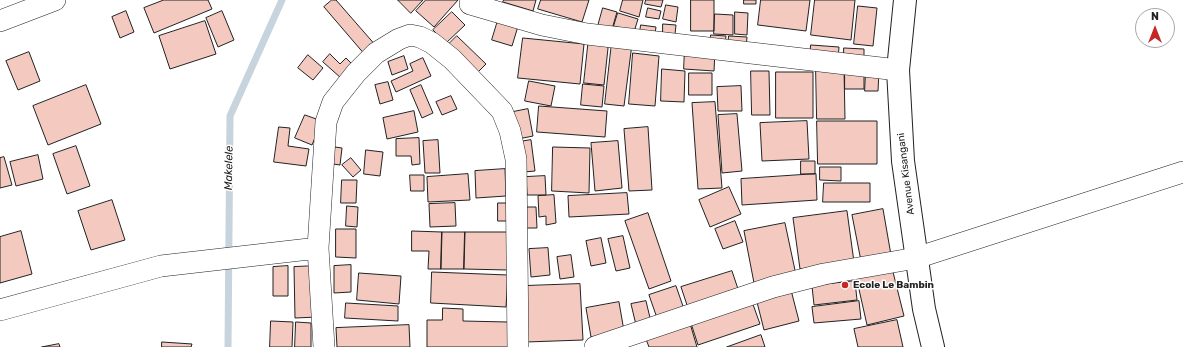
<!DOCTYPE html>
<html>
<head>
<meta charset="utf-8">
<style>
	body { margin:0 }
	#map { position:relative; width:1183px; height:347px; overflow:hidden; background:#fff; font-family:Rubik,sans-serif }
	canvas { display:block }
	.north { position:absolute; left:1135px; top:8px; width:40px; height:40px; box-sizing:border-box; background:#fff; border:1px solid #a7a7a7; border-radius:50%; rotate:0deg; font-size:11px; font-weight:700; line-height:16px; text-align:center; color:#222 }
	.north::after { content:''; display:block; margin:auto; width:14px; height:18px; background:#c62828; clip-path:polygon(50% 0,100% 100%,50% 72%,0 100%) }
</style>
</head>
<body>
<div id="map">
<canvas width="1183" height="347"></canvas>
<div class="north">N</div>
</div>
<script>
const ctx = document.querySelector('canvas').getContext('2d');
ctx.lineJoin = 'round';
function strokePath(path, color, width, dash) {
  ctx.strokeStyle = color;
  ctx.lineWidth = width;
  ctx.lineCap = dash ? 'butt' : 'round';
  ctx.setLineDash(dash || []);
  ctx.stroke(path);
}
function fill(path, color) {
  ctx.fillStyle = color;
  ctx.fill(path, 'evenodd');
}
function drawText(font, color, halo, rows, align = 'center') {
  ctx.font = font + ' Rubik,sans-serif';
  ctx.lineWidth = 3;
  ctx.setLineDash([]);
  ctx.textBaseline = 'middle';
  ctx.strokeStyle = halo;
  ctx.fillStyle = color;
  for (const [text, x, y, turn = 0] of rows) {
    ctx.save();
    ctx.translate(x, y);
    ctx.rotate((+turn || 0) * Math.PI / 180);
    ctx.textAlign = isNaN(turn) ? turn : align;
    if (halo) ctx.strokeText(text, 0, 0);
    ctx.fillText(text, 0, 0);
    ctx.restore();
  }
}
const stream = new Path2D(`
	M228 347 230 116 282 0`);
const building = new Path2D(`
	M164 0H208L212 9 154 33 144 8Z
	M332 0H336L377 47 366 56 324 7Z
	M398 0H423L411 13Z
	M426 0H458L434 27 416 11Z
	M504 0H536L533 11 503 2Z
	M541 0H589L582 22 538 9Z
	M623 0H643L639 17 620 11Z
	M646 0H663L661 7 645 4Z
	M691 0H714V31H691Z
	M744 0H756V4H744Z
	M761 0H810L806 31 758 25Z
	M815 0H855L851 40 811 35Z
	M666 5 678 7 676 22 663 19Z
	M858 6 877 8 873 46 854 44Z
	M603 8 617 12 612 29 598 26Z
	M648 8 661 11 659 19 646 17Z
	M126 11 134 32 120 38 112 17Z
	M222 11 234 40 218 47 206 18Z
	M452 12 465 25 446 43 433 30Z
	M735 12 748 13 747 35 735 34Z
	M618 13 638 19 634 32 614 26Z
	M715 14 733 15V35L714 34Z
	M499 17 519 23 512 46 492 40Z
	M205 21 216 54 170 69 159 36Z
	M663 24 676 25 675 34 663 33Z
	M641 25 656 27 655 34 640 32Z
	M711 35 726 36 725 45 710 44Z
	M457 36 486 64 477 73 448 45Z
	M729 36 747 37 746 48 728 46Z
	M589 37 609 39 604 85 584 83Z
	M523 38 584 44 580 84 518 78Z
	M612 42 632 44 624 106 605 104Z
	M811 45 839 47 838 59 810 57Z
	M685 48 715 51 714 71 684 69Z
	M844 48 864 49V59L844 58Z
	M29 52 40 81 18 90 6 61Z
	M633 53 659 56 655 106 629 104Z
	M330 54 340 64 346 58 353 65 341 78 323 62Z
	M308 55 323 68 313 80 298 68Z
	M404 56 408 69 392 75 388 62Z
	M423 58 431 76 396 92 391 81 413 71 410 64Z
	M662 69 685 71 684 102 661 101Z
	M816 69H844L845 119H817Z
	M751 71H769L770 115H752Z
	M845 71H864V89H845Z
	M866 71H879L878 91H865Z
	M776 72H813V118H776Z
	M689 73H712V95H689Z
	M529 81 555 86 551 106 525 101Z
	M388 82 393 100 380 104 375 85Z
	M583 84 604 86 602 107 581 105Z
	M86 85 101 124 48 145 33 106Z
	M421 85 433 113 422 118 410 90Z
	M741 86 742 111H718L717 87Z
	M451 96 457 109 442 115 436 102Z
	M715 102 722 188 698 189 692 103Z
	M539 106 607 111 605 137 537 132Z
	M528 109 533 136 518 139 513 112Z
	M414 111 418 132 387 139 383 118Z
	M737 114 742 171 722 173 718 115Z
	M305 115 322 121 312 145 295 138Z
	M807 121 809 159 762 161 760 123Z
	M817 121H877V164H818Z
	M279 127 290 128 288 146 309 149 306 166 274 162Z
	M648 127 652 190 629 191 624 129Z
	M419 138 420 164 412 165 411 156H396V139Z
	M438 140 440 173H425L423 141Z
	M531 140 535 171 524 172 519 142Z
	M618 141 622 188 595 191 591 143Z
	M76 146 90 186 67 194 53 154Z
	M328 146 342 148 340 165 326 163Z
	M553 147 590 148 589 193 552 191Z
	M366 150 383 152 380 176 364 174Z
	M38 155 43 179 16 186 10 162Z
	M4 157 12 185 0 188V158Z
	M351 158 361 170 353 177 342 165Z
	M801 161H815V174H801Z
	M820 167H841V181L820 180Z
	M505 169 506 196 476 198 475 171Z
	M468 174 470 200 428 202 427 177Z
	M816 174 817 200 742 205 741 179Z
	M410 175H424V191H411Z
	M545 176 546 195H527L526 177Z
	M342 180H357L356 203H341Z
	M824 183H870V202H823Z
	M729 187 741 214 710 227 699 200Z
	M627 193 629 214 569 217 568 196Z
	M554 195 556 223 546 225V216L539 217 538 196Z
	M112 200 125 240 91 250 78 211Z
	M455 203 456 226 430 227 429 204Z
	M498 203H509L508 221H498Z
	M347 206 358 207 357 227 346 226Z
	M522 207H536L537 228H522Z
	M883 209 891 255 861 261 852 215Z
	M847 211 854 262 800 269 793 218Z
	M648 213 671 281 649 289 625 221Z
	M735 221 743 242 723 249 715 229Z
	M785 223 796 275 754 283 744 231Z
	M336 229H356V258L336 257Z
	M21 231 32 274 0 283V237Z
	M412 231 442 232 441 269H428L429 251H412Z
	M442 232H465L464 269H441Z
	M465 232H509L508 270 464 269Z
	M623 236 630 268 616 271 608 239Z
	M601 238 606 263 591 266 586 241Z
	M548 248 550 275 531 277 529 249Z
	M571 255 574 277 560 279 557 257Z
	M351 265V292L334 293V266Z
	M288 266V296H273V267Z
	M316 266 318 317 295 318 294 267Z
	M892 268 904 316 867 325 856 276Z
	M732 271 739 292 688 308 681 287Z
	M432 272 508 275 506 307 431 303Z
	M359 273 401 276 399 304 357 300Z
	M855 281 857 300 814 305 812 286Z
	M580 284 583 340 526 342 524 286Z
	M676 286 684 309 657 318 649 295Z
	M791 290 799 321 764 330 756 298Z
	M750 296 760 324 698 345 689 317Z
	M646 301 651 322 636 325 631 304Z
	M859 301 861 319 814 323 812 307Z
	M619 302 624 331 591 337 586 308Z
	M346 303 398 306V321L345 318Z
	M443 308 463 309V321L508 322V347H427V320H442Z
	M689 320 697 347H649L644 334Z
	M897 320 903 347H858L854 329Z
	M271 321 293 322 292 347H270Z
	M296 322 311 323V347H295Z
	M409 325 410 347H337L336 328Z
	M761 335 765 347H727Z
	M162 342 192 344 191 347H162Z
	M59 344 60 347H42Z`);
const street = new Path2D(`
	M470 4 542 25 587 34 898 70
	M0 21 55 0
	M0 310 161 266 318 248
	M324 347 318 248 326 122 333 102 356 73 376 53 399 39 410 35 420 37 432 43 452 59 502 111 510 131 516 159 518 347
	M595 347 773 287 824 274 916 258 1183 172`);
const secondary = new Path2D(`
	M905 0 898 70 903 161 924 309 933 347`);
const markers = [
	[845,285,4,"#c62828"]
];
const streetNames = [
	["Avenue Kisangani",906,174,-97]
];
const poiNames = [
	["Ecole Le Bambin",853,285]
];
const waterNames = [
	["Makelele",229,168,-89]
];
strokePath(stream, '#c7d3dd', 7);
fill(building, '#f3c9c0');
strokePath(building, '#222', 1);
strokePath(street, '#222', 22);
strokePath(secondary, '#222', 24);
strokePath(street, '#fff', 21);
strokePath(secondary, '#fff', 22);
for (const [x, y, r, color] of markers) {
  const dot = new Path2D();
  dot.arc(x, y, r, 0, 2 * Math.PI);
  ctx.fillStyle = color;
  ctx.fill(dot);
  strokePath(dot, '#fff', 1.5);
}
drawText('10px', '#222', '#fff', streetNames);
drawText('bold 10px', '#222', '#fff', poiNames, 'left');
drawText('italic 11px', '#222', '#fff', waterNames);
</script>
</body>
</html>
